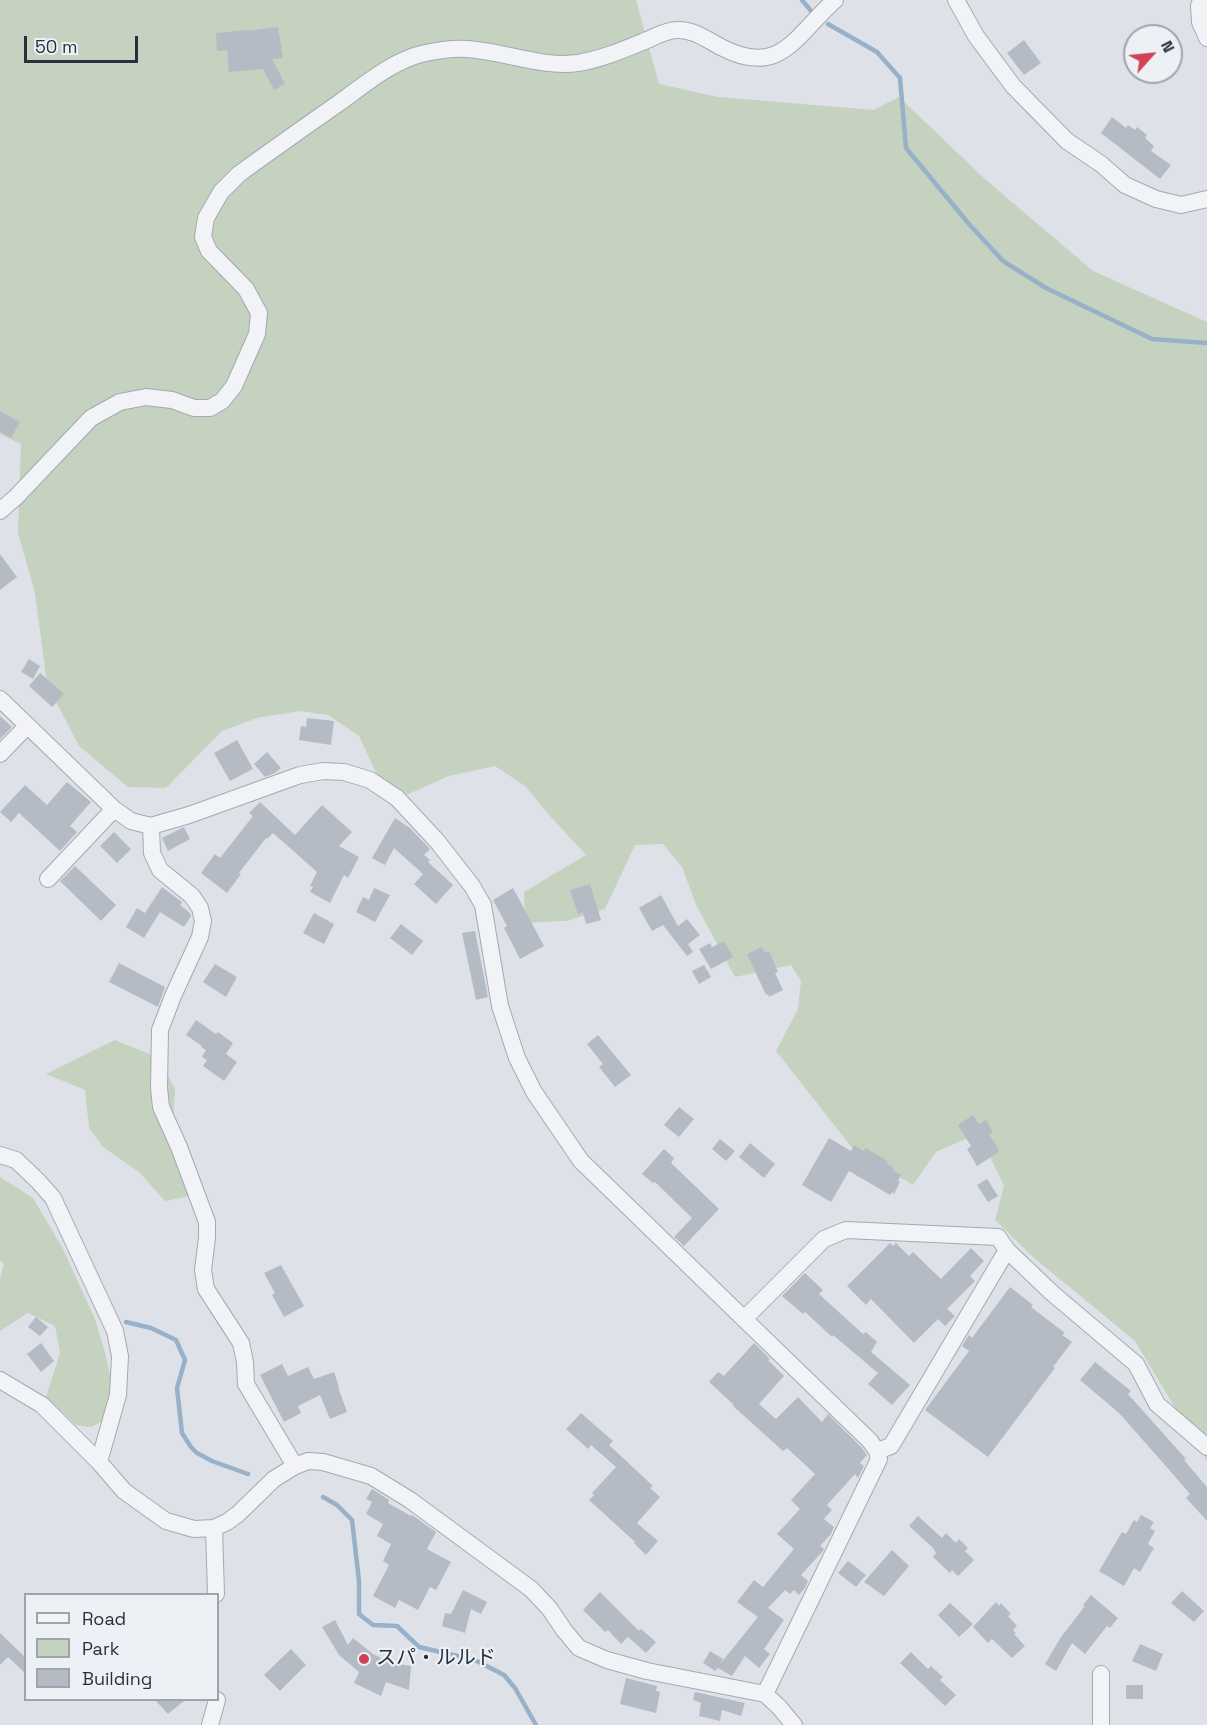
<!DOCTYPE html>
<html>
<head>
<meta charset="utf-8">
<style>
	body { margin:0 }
	#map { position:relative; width:1207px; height:1725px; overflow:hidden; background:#dee2e8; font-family:"Space Grotesk",sans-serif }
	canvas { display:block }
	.legend { position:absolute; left:24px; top:1593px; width:195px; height:108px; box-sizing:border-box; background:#edf1f5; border:2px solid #9ea4ac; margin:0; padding:8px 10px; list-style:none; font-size:18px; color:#27303f }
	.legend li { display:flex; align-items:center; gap:12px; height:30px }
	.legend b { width:30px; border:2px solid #9ea4ac }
	.north { position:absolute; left:1123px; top:24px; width:60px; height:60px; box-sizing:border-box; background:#edf1f5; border:2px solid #9ea4ac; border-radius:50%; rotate:63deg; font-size:16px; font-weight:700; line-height:24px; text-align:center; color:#27303f }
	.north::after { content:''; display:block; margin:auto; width:21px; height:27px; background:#cf4156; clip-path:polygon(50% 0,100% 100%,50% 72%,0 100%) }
	.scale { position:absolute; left:24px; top:36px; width:114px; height:27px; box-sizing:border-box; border:3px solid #27303f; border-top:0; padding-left:8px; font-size:18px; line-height:21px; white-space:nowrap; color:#27303f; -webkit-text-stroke:4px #edf1f5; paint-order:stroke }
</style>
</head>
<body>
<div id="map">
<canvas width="1207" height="1725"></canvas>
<ul class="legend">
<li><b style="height:8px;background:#f1f3f6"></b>Road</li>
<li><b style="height:16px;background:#c4d2bf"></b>Park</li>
<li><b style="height:16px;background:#b5bbc4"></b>Building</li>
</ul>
<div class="north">N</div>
<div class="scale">50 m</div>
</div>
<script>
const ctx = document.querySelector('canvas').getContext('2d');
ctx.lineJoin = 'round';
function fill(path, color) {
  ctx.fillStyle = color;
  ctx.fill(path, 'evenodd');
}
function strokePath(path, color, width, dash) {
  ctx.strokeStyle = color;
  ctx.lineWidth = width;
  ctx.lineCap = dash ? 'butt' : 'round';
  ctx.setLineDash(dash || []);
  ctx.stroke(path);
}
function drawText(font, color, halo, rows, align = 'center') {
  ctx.font = font + ' "Space Grotesk","Noto Sans JP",sans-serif';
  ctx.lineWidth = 4.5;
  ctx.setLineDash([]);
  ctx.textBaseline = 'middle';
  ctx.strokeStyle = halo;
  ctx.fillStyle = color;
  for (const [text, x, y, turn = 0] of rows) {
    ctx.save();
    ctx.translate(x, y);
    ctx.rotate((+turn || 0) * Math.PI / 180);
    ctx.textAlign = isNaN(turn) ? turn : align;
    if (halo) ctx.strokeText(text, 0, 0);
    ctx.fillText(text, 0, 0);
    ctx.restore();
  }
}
const green = new Path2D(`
	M0 0H636L659 84 718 97 873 110 899 97 985 179 1093 271 1207 322V1461L1135 1341 1033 1257 995 1220 1004 1186 979 1133 936 1152 913 1185 853 1149 776 1051 798 1009 801 981 791 965 735 977 697 907 682 867 663 844 635 845 605 909 566 921 525 923 524 892 586 855 550 816 525 786 495 766 449 776 406 795 377 775 359 736 328 715 300 711 257 718 222 731 166 788 128 787 79 746 47 684 35 593 18 533 21 444 0 434Z
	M115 1040 159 1058 175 1089 173 1121 190 1196 165 1201 139 1172 103 1147 89 1128 85 1090 46 1074Z
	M0 1177 33 1198 63 1249 95 1319 106 1356 113 1390 105 1420 91 1427 76 1425 46 1397 60 1353 55 1326 28 1313 0 1331V1278L4 1264 0 1261Z`);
const stream = new Path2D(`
	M802 0 812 12
	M828 24 877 52 900 78 906 148 969 224 1003 261 1046 288 1152 339 1207 343
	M126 1322 151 1328 176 1340 185 1360 177 1388 182 1433 191 1447 197 1453 212 1461 248 1474
	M323 1497 337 1505 352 1520 359 1581V1614L373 1625 397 1626 419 1647 475 1660 504 1675 515 1688 536 1725`);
const building = new Path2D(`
	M278 27 283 58 272 59 285 84 274 90 263 69 229 72 227 50 217 51 216 33 247 30V31Z
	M1024 40 1041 63 1024 75 1007 53Z
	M1112 117 1126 128 1128 125 1135 130 1137 127 1147 135 1145 138 1154 146 1151 151 1171 165 1160 179 1101 133Z
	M0 411 20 422 11 438 0 432Z
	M0 554 17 577 0 590Z
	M29 659 40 666 33 679 21 672Z
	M40 673 64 694 52 707 29 686Z
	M0 716 12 727 0 739Z
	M307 718 334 721 331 745 299 740 301 726 306 727Z
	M237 740 253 769 230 781 214 753Z
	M267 752 281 768 275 773 265 777 254 764Z
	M67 782 91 802 70 826 77 832 60 851 19 813 11 822 0 812 25 785 47 805Z
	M260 802 295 835 322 805 352 832 339 846 359 857 348 878 344 875 330 903 310 892 313 887 310 886 317 872 273 833 267 839 266 838 239 873 241 874 227 893 201 873 215 854 220 858 253 816 249 813Z
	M395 818 410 828 429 848 430 849 424 855 430 860 428 862 453 885 436 904 414 884 423 874 394 848 385 865 372 858Z
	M184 827 190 839 168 851 162 838Z
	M114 832 131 849 117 863 100 846Z
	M75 866 116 905 101 921 60 881Z
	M590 884 601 920 586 924 583 912 578 914 570 890Z
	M162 887 182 902 180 905 190 913 191 916 184 927 160 912 144 938 126 927 137 908 145 913Z
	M374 888 390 895 375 922 356 912 363 897 369 900Z
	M513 888 544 946 520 959 504 928 507 926 493 900Z
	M661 895 678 926 687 919 700 935 688 944 693 952 687 956 663 925 652 931 639 908Z
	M314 913 334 924 324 944 303 933Z
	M401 924 423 941 412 955 390 938Z
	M475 931 488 997 476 1000 462 933Z
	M724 941 733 957 711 969 699 949 710 943 712 947Z
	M762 947 765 953 769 951 778 972 775 973 783 990 769 997 768 994 766 995 747 954Z
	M119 963 165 987 158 1007 109 982Z
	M215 964 237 977 226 997 203 982Z
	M704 965 711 977 699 984 692 971Z
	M196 1020 216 1034 218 1032 233 1043 226 1054 237 1062 224 1081 203 1066 207 1060 202 1057 206 1050 201 1047 202 1046 186 1035Z
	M598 1035 631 1075 615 1087 599 1067 603 1064 587 1044Z
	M679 1107 694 1119 679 1137 664 1125Z
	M973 1115 979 1124 986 1120 993 1132 989 1134 999 1150 997 1153 977 1166 967 1149 971 1146 958 1125Z
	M829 1138 851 1151 854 1145 864 1151 865 1148 888 1161 886 1163 894 1168 893 1170 901 1175 898 1181 900 1182 894 1194 892 1192 890 1195 849 1171 831 1202 802 1185Z
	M720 1139 735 1151 726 1161 712 1149Z
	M750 1143 775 1164 764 1178 739 1157Z
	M664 1149 674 1158 671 1163 719 1209 684 1246 674 1237 692 1218 655 1182 653 1183 642 1174Z
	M987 1179 998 1196 988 1202 977 1185Z
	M890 1243 893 1246 896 1243 909 1256 913 1252 941 1279 971 1248 984 1261 970 1276 975 1281 947 1309 955 1316 945 1326 938 1319 914 1343 871 1299 866 1305 847 1286Z
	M281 1265 304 1306 284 1317 272 1295 275 1293 264 1273Z
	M805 1273 823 1290 819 1294 863 1334 866 1332 877 1342 871 1352 910 1385 892 1405 868 1384 878 1373 833 1335 832 1337 805 1312 803 1314 782 1296Z
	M1010 1287 1033 1305 1031 1307 1065 1333 1062 1335 1072 1342 1053 1367 1055 1368 988 1457 925 1410 969 1351 962 1346 969 1335 972 1338Z
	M36 1317 48 1327 40 1336 28 1327Z
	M41 1343 54 1361 41 1372 27 1354Z
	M754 1343 770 1359 768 1360 784 1376 759 1404 776 1419 798 1397 822 1422 828 1414 862 1448 867 1455 860 1463 864 1466 858 1478 855 1474 827 1505 832 1510 824 1519 834 1527 831 1534 820 1546 824 1549 823 1551 801 1575 808 1581 805 1588 799 1595 794 1590 790 1594 785 1590 768 1608 784 1620 764 1649 770 1654 759 1668 745 1656 732 1676 718 1668 715 1671 703 1663 710 1651 723 1659 720 1664 758 1617 737 1602 754 1580 763 1587 794 1549 777 1534 800 1509 791 1500 815 1474 787 1448 783 1451 733 1406 734 1405 709 1382 718 1372 724 1376Z
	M1095 1362 1131 1391 1128 1394 1186 1459 1184 1460 1207 1487V1521L1186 1498 1190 1494 1171 1472 1119 1413 1080 1380Z
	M282 1364 288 1376 308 1367 314 1379 334 1372 339 1387H338L347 1412 330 1419 320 1395 298 1406 301 1413 284 1422 260 1375Z
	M581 1413 613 1441 609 1445 653 1486 650 1488 660 1497 637 1523 658 1541 646 1555 634 1543 635 1542 589 1500 594 1495 592 1493 616 1467 591 1445 588 1449 566 1429Z
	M372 1489 389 1500 388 1503 411 1516 412 1515 436 1532 427 1549 451 1562 436 1590 430 1587 418 1610 399 1600 395 1608 373 1596 389 1565 383 1561 391 1544 377 1536 383 1524 366 1514 372 1502 366 1499Z
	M1141 1515 1154 1522 1150 1528 1155 1531 1148 1544 1154 1548 1140 1572 1134 1568 1124 1586 1099 1571 1122 1532 1126 1534 1134 1520 1137 1522Z
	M918 1516 942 1538 946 1533 956 1543 959 1539 968 1548 965 1551 974 1560 958 1576 952 1570 950 1573 933 1557 936 1553 933 1548 909 1526Z
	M892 1550 909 1566 884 1596 864 1582Z
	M848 1561 866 1575 856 1587 838 1573Z
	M463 1590 487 1602 481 1614 471 1609 465 1633 442 1626 445 1613 451 1614Z
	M1182 1591 1204 1611 1194 1622 1171 1603Z
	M600 1592 639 1631 641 1629 656 1642 646 1653 628 1637 621 1644 608 1630 605 1632 583 1610Z
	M1091 1595 1118 1618 1110 1628 1107 1626 1085 1654 1072 1643 1056 1671 1045 1664 1061 1637 1085 1606 1083 1605Z
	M996 1602 999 1606 1001 1603 1011 1614 1008 1616 1017 1626 1013 1630 1016 1633 1014 1634 1025 1646 1012 1658 992 1639 988 1643 973 1627Z
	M950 1603 973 1624 959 1637 938 1615Z
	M335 1620 348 1645 353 1638 373 1654 389 1662 411 1666 409 1690 386 1682 381 1696 354 1683 359 1672 339 1655 322 1627Z
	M0 1633 26 1658V1674L8 1657 0 1665Z
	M1140 1644 1163 1654 1156 1671 1132 1661Z
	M291 1649 306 1665 280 1691 264 1675Z
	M911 1652 928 1669 931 1666 943 1677 940 1680 956 1695 945 1706 900 1663Z
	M626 1678 657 1686 656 1691 660 1692 656 1713 620 1704Z
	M1126 1685H1143V1699H1126Z
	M695 1692 745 1703 741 1716 722 1710 720 1721 699 1716 701 1703 693 1700Z
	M155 1700H185L168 1714Z`);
const minor = new Path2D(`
	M956 0 976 36 1013 86 1067 141 1101 164 1125 185 1156 199 1181 205 1207 199
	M1203 0 1199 5 1200 22 1207 38
	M0 511 16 497 91 418 120 402 146 397 172 400 194 408H210L222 401 234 386 257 334 259 313 246 289 209 251 203 237 206 218 221 192 239 174C272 150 306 126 339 103 364 85 391 62 421 54 435 51 451 48 466 49 504 51 540 68 578 63 602 59 625 49 647 40 656 36 667 30 677 30 692 29 706 39 719 46 780 79 794 37 835 0
	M0 699 114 809 131 821 151 826 189 815 300 775 323 771 344 772 370 780 397 798 437 841 472 886 483 905 500 1006 517 1058 534 1092 581 1161 870 1441 877 1451 879 1459 765 1694
	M0 754 27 726
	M151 826 152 853 160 870 192 896 200 908 203 921 200 937 173 996 160 1030 159 1088 161 1107 179 1147 207 1222V1238L203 1270 206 1289 241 1343 245 1362 246 1384 295 1466
	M48 879 114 809
	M0 1155 16 1160 38 1181 53 1198 115 1331 120 1356 118 1395 99 1462
	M744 1319 824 1239 846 1230 998 1237 1007 1250
	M0 1380 42 1405 99 1462 124 1491 166 1521 194 1529 214 1528 227 1522 238 1514 274 1479 295 1466 308 1461 323 1462 371 1476 410 1500 531 1589 549 1608 564 1630 579 1648 607 1660 647 1671 765 1694 779 1707 794 1725
	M877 1451 891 1446 1007 1250 1052 1293 1136 1364 1157 1404 1207 1447
	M214 1528 216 1594
	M1101 1674V1725
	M210 1725 217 1700`);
const markers = [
	[364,1659,6,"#cf4156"]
];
const poiNames = [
	["スパ・ルルド",376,1659]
];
fill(green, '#c4d2bf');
strokePath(stream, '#98b0c8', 4.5);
fill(building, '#b5bbc4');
strokePath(minor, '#a3a9b2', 18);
strokePath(minor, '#f1f3f6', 16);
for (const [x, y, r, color] of markers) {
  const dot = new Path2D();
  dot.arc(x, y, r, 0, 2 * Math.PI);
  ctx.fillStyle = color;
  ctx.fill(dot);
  strokePath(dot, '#edf1f5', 2);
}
drawText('20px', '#27303f', '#edf1f5', poiNames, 'left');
</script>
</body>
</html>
